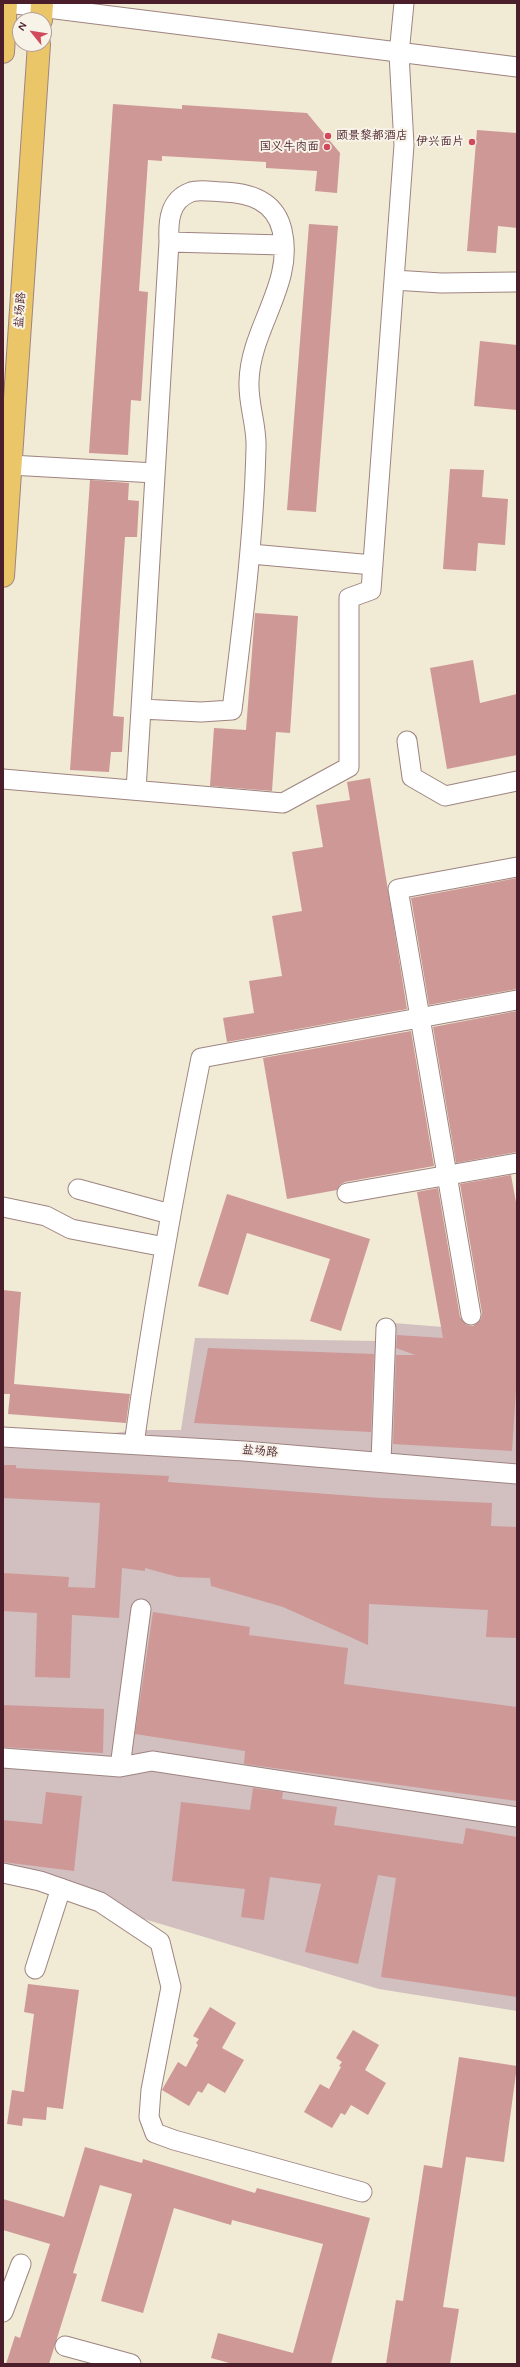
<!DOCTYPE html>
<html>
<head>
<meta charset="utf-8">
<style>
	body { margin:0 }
	#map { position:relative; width:520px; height:2367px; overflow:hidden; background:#f1ead4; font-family:Mynerve,sans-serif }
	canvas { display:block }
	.frame { position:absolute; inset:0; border:4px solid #4a1f2b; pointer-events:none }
	.north { position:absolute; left:12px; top:12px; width:40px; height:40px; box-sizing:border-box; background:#f7f3e8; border:1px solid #b29e9c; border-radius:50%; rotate:300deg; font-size:11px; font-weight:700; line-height:16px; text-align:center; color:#4a1f2b }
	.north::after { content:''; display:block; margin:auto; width:14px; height:18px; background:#d1495b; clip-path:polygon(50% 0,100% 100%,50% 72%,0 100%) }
</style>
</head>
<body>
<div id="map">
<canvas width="520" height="2367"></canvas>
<div class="frame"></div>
<div class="north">N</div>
</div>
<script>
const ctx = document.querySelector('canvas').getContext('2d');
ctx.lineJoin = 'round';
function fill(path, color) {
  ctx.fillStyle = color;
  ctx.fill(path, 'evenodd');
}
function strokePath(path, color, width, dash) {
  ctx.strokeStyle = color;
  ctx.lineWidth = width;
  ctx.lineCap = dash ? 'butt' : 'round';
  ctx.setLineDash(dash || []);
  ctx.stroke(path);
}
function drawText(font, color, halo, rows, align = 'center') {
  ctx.font = font + ' Mynerve,"LXGW WenKai TC",sans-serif';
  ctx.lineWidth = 4;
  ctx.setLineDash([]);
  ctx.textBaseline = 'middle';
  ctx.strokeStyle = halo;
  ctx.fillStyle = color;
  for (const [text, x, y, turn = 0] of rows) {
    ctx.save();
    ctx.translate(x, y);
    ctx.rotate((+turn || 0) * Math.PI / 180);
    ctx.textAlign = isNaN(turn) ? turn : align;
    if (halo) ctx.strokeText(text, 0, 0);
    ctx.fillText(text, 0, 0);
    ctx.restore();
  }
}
const industrial = new Path2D(`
	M381 1322 468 1329 517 1328V2011L379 1989 3 1877V1448L136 1430H181L195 1338 376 1341Z`);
const building = new Path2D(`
	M113 104 182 109V105L307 113 340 153 337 193 315 191 317 171 266 168V162L162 156V161L148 160 139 291 148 292 141 401 131 400 128 455 89 453Z
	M477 130 517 133V228L498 226 496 253 467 251Z
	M309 224 338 226 316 512 287 510Z
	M480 341 517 345V410L474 406Z
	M450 469 484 470 482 497 508 499 505 545 478 543 476 571 443 569Z
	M90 480 129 483 128 500 139 501 137 537H125L113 716 124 717 122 752H111L109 772 70 770Z
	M255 613 298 616 290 733 276 732 272 791 210 786 214 728 246 730Z
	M473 660 480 703 517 694V755L447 769 430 668Z
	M370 778 407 1009 227 1042 223 1018 254 1013 249 981 282 976 272 916 302 911 292 852 323 847 316 805 350 800 347 782Z
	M517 878V989L429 1005 411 898Z
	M517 1011V1152L456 1163 433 1027Z
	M411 1031 434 1166 345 1182 340 1185 337 1190 287 1199 263 1058Z
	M511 1175 517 1208V1375L512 1451 393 1444 396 1355H415L396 1348 397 1335 443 1338 417 1192 438 1188 460 1317 467 1325 473 1326 481 1319 482 1313 460 1184Z
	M227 1194 370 1239 341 1331 310 1321 330 1259 247 1233 228 1295 198 1286Z
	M3 1290 21 1292 14 1384 130 1394 126 1423 8 1414 10 1394H3Z
	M208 1348 374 1354 371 1432 194 1423Z
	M3 1465H16V1468L169 1476 168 1482 381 1498 492 1503 491 1526 517 1527V1638L486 1637 488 1610 369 1604 368 1645 283 1607 211 1586 210 1578 178 1577 145 1568V1571L122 1568 119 1618 72 1615 70 1678 35 1677 37 1613 3 1611V1573L69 1577 68 1587 95 1588 100 1503 3 1498Z
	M153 1612 250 1627 249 1635 348 1648 344 1684 517 1707V1801L244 1764 245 1751 135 1734Z
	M3 1705 104 1709 103 1753 3 1747Z
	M253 1788 283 1792 282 1799 337 1807 334 1825 463 1844 466 1828 517 1837V1997L381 1977 396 1878 378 1875 358 1964 305 1952 321 1884 270 1877 264 1920 241 1917 245 1889 172 1881 181 1802 250 1810Z
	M46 1792 82 1796 74 1871 3 1862V1820L42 1824Z
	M28 1984 79 1990 63 2109 47 2107 46 2120 23 2118 22 2126 7 2124 12 2090 24 2092 34 2014 24 2012Z
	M210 2007 236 2023 222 2048 244 2060 225 2093 208 2083 202 2093 198 2091 189 2106 162 2090 163 2088 178 2062 186 2067 198 2045 196 2043 199 2039 193 2036Z
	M353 2030 379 2045 365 2070 386 2083 368 2115 351 2105 345 2115 341 2113 332 2128 304 2112 320 2084 329 2089 341 2067 339 2066 342 2062 336 2058Z
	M459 2057 517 2066 504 2162 466 2157 443 2307 459 2309 450 2364H386L396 2300 403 2301 424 2165 442 2168Z
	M85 2147 142 2163 143 2159 255 2193 257 2188 370 2218 331 2364H233L211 2358 218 2333 293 2353 323 2244 232 2220 231 2225 174 2208 143 2313 101 2301 132 2194 100 2185 73 2273 77 2274 49 2364H6L15 2336 20 2338 50 2244 3 2230V2199L64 2217Z`);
const minor = new Path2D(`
	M8 3 517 67
	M169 242C168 222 169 200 191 192 200 189 215 192 224 192 250 193 275 201 282 230 295 284 250 328 249 382 248 404 257 426 256 447 254 535 243 622 232 710L201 712 141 709 169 242 283 245
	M394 280 441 283 515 282
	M10 465 155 473
	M251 554 373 565
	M407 741 412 777 445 796 517 781
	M3 779 283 803 349 767V598L371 590 404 145 399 54 404 3
	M136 790 141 709
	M78 1189 170 1214
	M347 1193 517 1163
	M3 1207 46 1216 71 1229 165 1247
	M471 1315 398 889 517 867
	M3 1437 244 1451 517 1474
	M134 1444C152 1315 175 1186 201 1058L517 1000
	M381 1462 386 1328
	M3 1758 120 1767 152 1761 517 1817
	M120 1767 141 1609
	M3 1873 40 1881 100 1902 160 1942 171 1987 151 2090 149 2117 155 2133 174 2140 362 2192
	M35 1969 61 1888
	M3 2312 21 2264
	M65 2346 131 2364`);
const major = new Path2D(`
	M41 20 42 3
	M3 52 6 3
	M3 576 39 44`);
const markers = [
	[328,136,4,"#d1495b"],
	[472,142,4,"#d1495b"],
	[327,147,4,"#d1495b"]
];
const poiNames = [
	["颐景黎都酒店",336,136,"left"],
	["伊兴面片",464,142],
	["国义牛肉面",319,147]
];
const streetNames = [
	["盐场路",21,310,-86],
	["盐场路",260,1452,5]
];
fill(industrial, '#d2bfc0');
fill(building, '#ce9897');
strokePath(minor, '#9e8480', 21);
strokePath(major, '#9e8480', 24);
strokePath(minor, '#fff', 19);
strokePath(major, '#ebc669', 22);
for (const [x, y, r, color] of markers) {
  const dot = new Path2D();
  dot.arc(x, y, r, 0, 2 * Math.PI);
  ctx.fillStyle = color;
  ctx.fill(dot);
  strokePath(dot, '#f7f3e8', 1.5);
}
drawText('12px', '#4a1f2b', '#f7f3e8', poiNames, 'right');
drawText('12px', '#4a1f2b', '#f7f3e8', streetNames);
</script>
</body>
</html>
